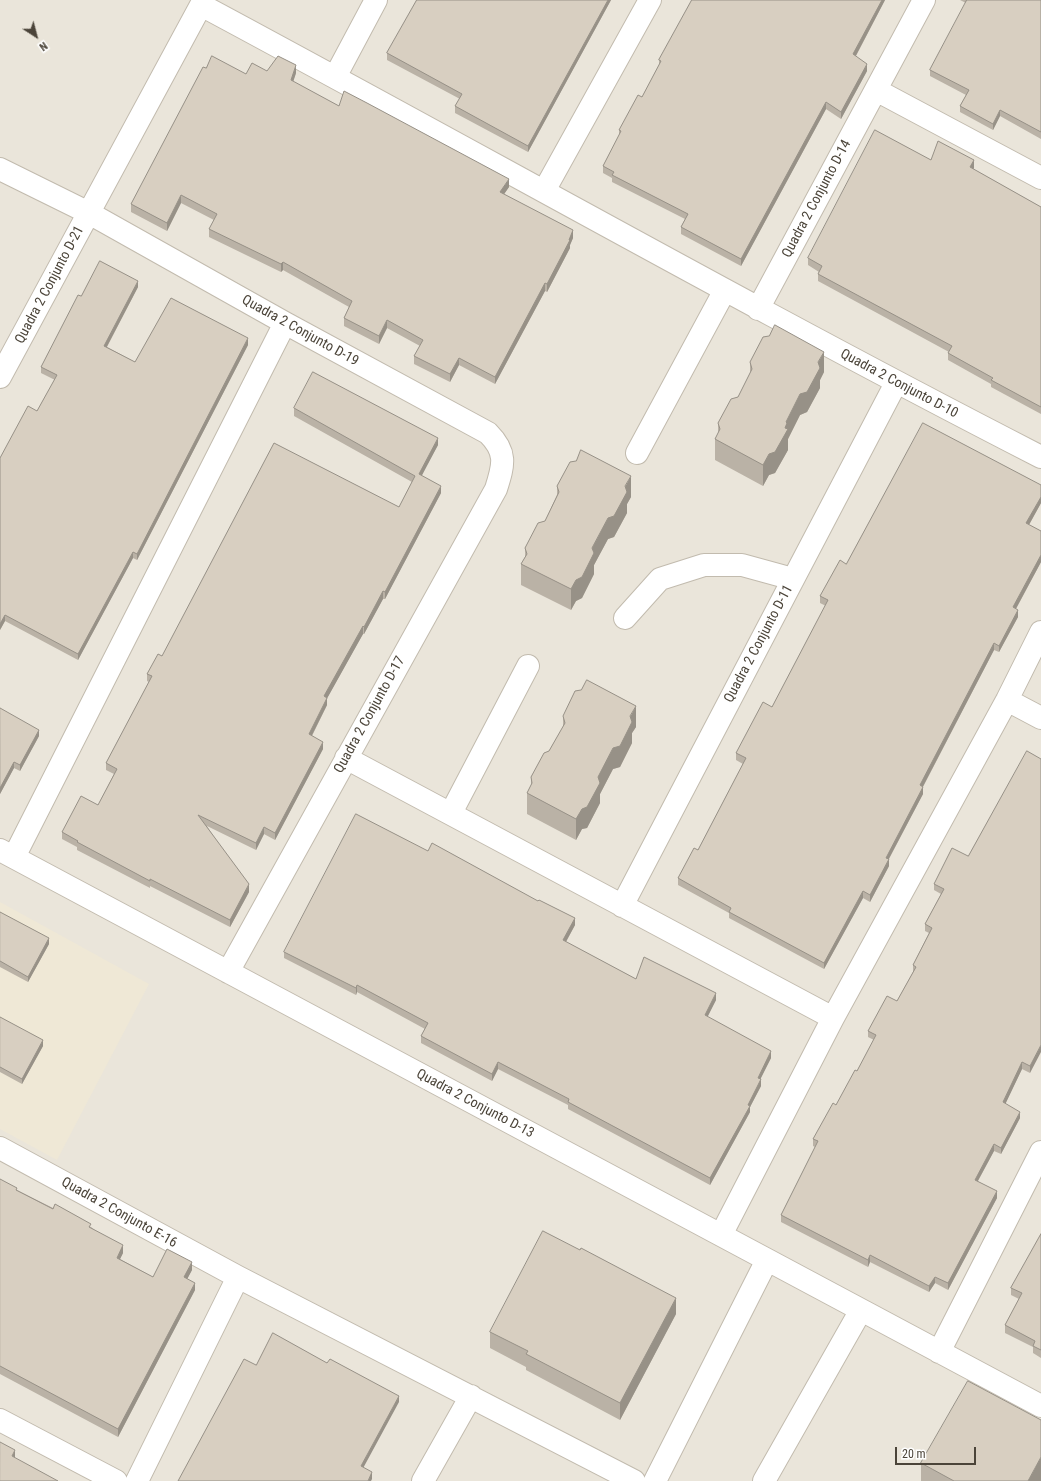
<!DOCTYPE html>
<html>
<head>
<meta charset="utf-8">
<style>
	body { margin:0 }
	#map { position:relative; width:1041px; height:1481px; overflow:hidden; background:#f6f3ec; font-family:"Roboto Condensed",sans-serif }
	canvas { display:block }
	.north { position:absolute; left:16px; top:16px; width:40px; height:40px; -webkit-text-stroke:3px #fff; paint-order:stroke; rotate:144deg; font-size:11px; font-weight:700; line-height:16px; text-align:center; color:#4b4439 }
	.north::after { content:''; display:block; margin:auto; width:14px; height:18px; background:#4b4439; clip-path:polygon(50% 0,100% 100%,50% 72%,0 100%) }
	.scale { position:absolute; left:895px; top:1447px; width:81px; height:18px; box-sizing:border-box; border:2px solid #4b4439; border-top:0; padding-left:5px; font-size:12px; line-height:14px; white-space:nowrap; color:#4b4439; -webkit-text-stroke:3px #fff; paint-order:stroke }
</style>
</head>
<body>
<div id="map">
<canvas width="1041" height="1481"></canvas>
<div class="north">N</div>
<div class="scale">20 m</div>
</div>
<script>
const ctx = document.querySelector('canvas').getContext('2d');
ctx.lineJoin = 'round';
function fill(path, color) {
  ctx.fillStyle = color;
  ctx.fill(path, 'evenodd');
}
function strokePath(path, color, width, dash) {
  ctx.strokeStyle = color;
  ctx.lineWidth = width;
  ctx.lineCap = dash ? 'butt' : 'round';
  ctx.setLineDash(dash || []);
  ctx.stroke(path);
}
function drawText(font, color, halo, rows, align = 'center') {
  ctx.font = font + ' "Roboto Condensed",sans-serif';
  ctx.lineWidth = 3;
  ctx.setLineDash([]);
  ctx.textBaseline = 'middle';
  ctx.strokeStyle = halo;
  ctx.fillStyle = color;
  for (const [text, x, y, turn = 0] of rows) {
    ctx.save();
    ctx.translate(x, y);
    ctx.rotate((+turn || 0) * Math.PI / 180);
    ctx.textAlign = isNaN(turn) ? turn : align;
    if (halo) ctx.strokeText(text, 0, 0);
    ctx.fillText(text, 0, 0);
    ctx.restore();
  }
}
const residential = new Path2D(`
	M0 0H1041V1481H0Z`);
const education = new Path2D(`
	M0 902 149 984 57 1160 0 1129Z`);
const minor = new Path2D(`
	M335 77 376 0
	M876 90 1041 178
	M0 169 89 213 285 323 488 433C507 452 504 464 496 489L228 972
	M544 191 650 0
	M758 309 924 0
	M0 377 201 5C481 155 758 312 1041 457
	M637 453 725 290
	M625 618 660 579 704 565H742L793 579
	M1007 700 1041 718
	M346 758 833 1018
	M451 813 528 666
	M0 850 1041 1406
	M14 857 285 323
	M622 906 896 383
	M0 1148 238 1277 634 1481
	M721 1235 833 1018 1007 700 1041 632
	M939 1352 1041 1152
	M0 1420 116 1481
	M137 1481 238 1277
	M423 1481 471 1396
	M655 1481 767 1260
	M764 1481 861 1310`);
const wall = new Path2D(`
	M417 0H611L528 152 455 113V106L460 99 387 60V53Z
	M692 0H885L856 56 867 71 860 84 841 119 826 109 741 266 681 234V227L685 219 612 182V178L603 173V166L619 136V130L642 97 659 65V60Z
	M960 0H1041V139L1000 116 993 130 960 112V106L966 95 930 76V70L966 3Z
	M206 68 246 74 267 71 296 73 293 82 339 106 509 187 504 194 573 238 570 245V248L547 292 545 291 495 384 459 365 450 382 414 364V356L420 346 387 328 379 344 344 326V318L349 307 283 270 281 272 209 237V229L214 220 181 203 167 231 131 212V204Z
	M931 160 974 168 973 169 1041 207V414L991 387V384L948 360V353L949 352 818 281V274L819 272 808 265V258Z
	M138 287 107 347 135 362 248 345 137 560 133 558 78 660 5 621 0 630 37 411 55 380 41 373V367L81 296Z
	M750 362 824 372 820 380V388L807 412 800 415 788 439V450L775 473 769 475 763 486 715 460V439L718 434V423L738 397 750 374Z
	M294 408 438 445 421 475 441 493 385 599H383L364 634H363L327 698V705L312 736 323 749 275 840 264 834 256 850 207 826 249 892 230 927 150 886V888L77 850V847L62 839V832L98 805 114 774 106 770V763L149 682 147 681V674L162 656 399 507 412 482 294 416Z
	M1041 485V503L1029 525 1041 531V562L1016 609 1018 617 999 652 994 650 923 787V794L889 859V866L870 902 863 898 824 969 729 918V913L678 885V878L698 850 743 764 736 760V753L772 707 826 606 820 603V596L846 564Z
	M557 486 631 497 627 504V513L614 537 608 539 594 565V574L582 598 576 601 571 610 521 585V564L525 557V548L545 521 557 495Z
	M0 708 39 736 20 771 14 768 0 794Z
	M563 716 636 727 632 733V743L620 767 613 769 600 794V803L587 828 582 829 576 840 527 814V793L531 786V777L549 751 563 728Z
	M1041 759 1030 1073 1022 1069 1005 1104 1020 1118 1001 1154 994 1151 978 1181 997 1198 948 1290 935 1283 929 1292 870 1262 868 1267 781 1222V1215L815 1147 813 1146V1139L836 1105 857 1071 874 1040 868 1037V1031L897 1001 913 972V965L929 933 925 931V924L941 894 934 890V884L968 856Z
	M0 912 49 944 28 982 0 967Z
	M575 925 566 942 636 979 716 1000 707 1017 771 1058 760 1079 761 1086 750 1107V1112L710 1185 568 1109V1105L498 1069 492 1081 421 1043V1036L425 1029 357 992 356 995 284 958V952Z
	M0 1017 43 1046 22 1084 0 1072Z
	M0 1179 17 1190 91 1227 123 1253 120 1259 153 1277 192 1270 187 1279 195 1290 118 1437 0 1374Z
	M1041 1234V1358L1033 1353V1347L1005 1333V1325L1019 1299 1011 1295V1288Z
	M676 1314 620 1420 526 1370V1367L490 1348V1332Z
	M921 1463 1041 1481H921Z`);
const shadedWall = new Path2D(`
	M608 0H611L528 152V146Z
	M882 0H885L853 61V54Z
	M867 64V71L841 119V112Z
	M296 65V73L291 88V80Z
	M826 102V109L741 266V259Z
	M1000 110V116L993 130V124Z
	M974 160V168L970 175V167Z
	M509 179V187L500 200V192Z
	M181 195V203L167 231V223Z
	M573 230V238L570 245V248L547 292V284Z
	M283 262V270L281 272V264Z
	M138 281V287L104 352V346Z
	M545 283V291L495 384V377Z
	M387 320V328L379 344V336Z
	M248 338V345L137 560V554Z
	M824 352V372L820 380V388L807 412 800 415 788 439V450L775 473 769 475 763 486V465L769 454 785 428 786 422 800 394Z
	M459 358V365L450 382V374Z
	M438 438V445L419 481V474Z
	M631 476V497L627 504V513L614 537 608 539 594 565V574L582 598 576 601 571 610V589L608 518Z
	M441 486V493L385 599V592Z
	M1041 497V503L1026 530V523Z
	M133 552V558L78 660V654Z
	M1041 555V562L1013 614V607Z
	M383 591V599L364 634V627Z
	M1018 610V617L999 652V646Z
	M5 615V621L0 630V624Z
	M363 626V634L324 704V696Z
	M994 643V650L920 792V785Z
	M327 698V705L309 741V734Z
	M636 706V727L632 733V743L620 767 613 769 600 794V803L587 828 582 829 576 840V819L613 748Z
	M39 730V736L20 771V765Z
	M323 742V749L275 840V833Z
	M14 762V768L0 794V788Z
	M923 787V794L886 864V858Z
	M264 827V834L256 850V843Z
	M889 859V866L870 902V895Z
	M249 884V892L230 927V920Z
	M863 891V898L824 969V963Z
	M575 918V925L563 947V940Z
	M49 938V944L28 982V977Z
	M357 985V992L356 995V988Z
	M716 993V1000L705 1022V1015Z
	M43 1040V1046L22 1084V1079Z
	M1041 1045V1052L1030 1073V1066Z
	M771 1051V1058L758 1084V1078Z
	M498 1062V1069L492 1081V1074Z
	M1022 1062V1069L1003 1109V1102Z
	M761 1079V1086L750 1107V1112L710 1185V1178Z
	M1020 1112V1118L1001 1154V1148Z
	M994 1144V1151L975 1186V1180Z
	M997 1191V1198L948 1290V1283Z
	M123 1245V1253L117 1265V1258Z
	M870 1255V1262L868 1267V1260Z
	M192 1262V1270L184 1285V1277Z
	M935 1277V1283L929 1292V1286Z
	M195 1283V1290L118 1437V1429Z
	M676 1298V1314L620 1420V1403Z
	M399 1396V1402L361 1472V1466Z
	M15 1450V1458L12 1456Z
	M1041 1457V1481H1028Z
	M372 1472V1479L371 1481H368Z`);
const building = new Path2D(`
	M417 0H608L528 146 455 106 462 94 387 53Z
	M692 0H882L853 54 867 64 860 77 841 112 826 102 741 259 681 227 688 214 612 175 614 172 603 166 621 131 619 130 638 95 642 97 661 61 659 60Z
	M967 0H1041V132L1000 110 993 124 960 106 969 90 930 70Z
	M212 56 246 74 252 63 267 71 278 56 296 65 291 80 339 106 344 91 367 103 509 179 500 192 573 230 569 240H570L547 284 545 283 495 377 459 358 450 374 414 356 423 340 387 320 379 336 344 318 352 301 283 262 281 264 209 229 217 214 181 195 167 223 131 204 203 67 206 68Z
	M875 130 931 160 938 141 974 160 970 167 1041 207V407L991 380 993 378 948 353 952 346 818 274 822 266 808 258Z
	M100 261 138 281 104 346 135 362 171 298 248 338 137 554 133 552 78 654 5 615 0 624V458L28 406 37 411 57 375 41 367 78 295 81 296Z
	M775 325 824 352 818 362 820 368 807 392 800 394 786 422 787 423 785 428 788 429 775 452 769 454 763 465 715 439 720 429 718 423 731 399 738 397 752 369 750 362 763 337 769 336Z
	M313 372 438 438 419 474 441 486 385 592 383 591 364 627 363 626 324 696 327 698 309 734 323 742 275 833 264 827 256 843 198 815 249 884 230 920 150 879V881L77 842 78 841 62 832 81 796 98 805 117 769 106 763 152 676 147 674 158 654 162 656 274 443 399 507 415 476 294 408Z
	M923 423 1041 485V497L1026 523 1041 531V555L1013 607 1018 610 999 646 994 643 920 785 923 787 886 858 889 859 870 895 863 891 824 963 729 912 731 908 678 878 694 848 698 850 746 758 736 753 763 702 772 707 828 600 820 596 840 560 846 564Z
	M581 450 631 476 625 486 627 492 614 516 608 518 592 548 594 553 582 577 576 580 571 589 521 564 527 554 525 548 538 523 545 521 559 492 557 486 570 462 576 461Z
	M587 680 636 706 630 716 632 722 620 746 613 748 598 777 600 783 587 807 582 809 576 819 527 793 532 783 531 777 544 753 549 751 565 723 563 716 575 691 581 690Z
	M0 708 39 730 20 765 14 762 0 788Z
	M1027 751 1041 759V1045L1030 1066 1022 1062 1003 1102 1020 1112 1001 1148 994 1144 975 1180 997 1191 948 1283 935 1277 929 1286 870 1255 868 1260 781 1215 818 1141 813 1139 833 1103 836 1105 855 1070 857 1071 876 1035 868 1031 887 996 897 1001 916 967 913 965 932 928 925 924 944 889 934 884 952 848 968 856Z
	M356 814 428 851 432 843 538 901 539 900 575 918 563 940 636 979 644 957 716 993 705 1015 771 1051 758 1078 761 1079 748 1105 750 1106 710 1178 568 1102 569 1099 498 1062 492 1074 421 1036 428 1023 357 985 356 988 284 952Z
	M0 912 49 938 28 977 0 961Z
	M0 1017 43 1040 22 1079 0 1067Z
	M0 1179 17 1188 16 1190 53 1209 55 1204 91 1224 89 1227 123 1245 117 1258 153 1277 167 1249 192 1262 184 1277 195 1283 118 1429 0 1366Z
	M543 1231 580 1250 581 1248 676 1298 620 1403 526 1354 528 1351 490 1332Z
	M1041 1234V1350L1033 1346 1035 1341 1005 1325 1022 1293 1011 1288Z
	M273 1333 327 1363 330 1359 399 1396 361 1466 372 1472 368 1481H178L244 1359 256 1365Z
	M968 1381 1041 1420V1457L1028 1481H954L921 1463Z
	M0 1442 15 1450 12 1456 58 1481H0Z`);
const streetNames = [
	["Quadra 2 Conjunto D-14",817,199,-62],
	["Quadra 2 Conjunto D-21",50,285,-62],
	["Quadra 2 Conjunto D-19",300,331,29],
	["Quadra 2 Conjunto D-10",899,384,28],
	["Quadra 2 Conjunto D-11",759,644,-62],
	["Quadra 2 Conjunto D-17",370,715,-61],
	["Quadra 2 Conjunto D-13",475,1104,28],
	["Quadra 2 Conjunto E-16",119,1213,29]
];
fill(residential, '#eae5da');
fill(education, '#efe8d6');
strokePath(minor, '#c2bbae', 24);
strokePath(minor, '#fff', 22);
fill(wall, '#bab2a6');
fill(shadedWall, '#979187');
fill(building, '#d8cfc1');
strokePath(building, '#979187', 1);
drawText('14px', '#4b4439', '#fff', streetNames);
</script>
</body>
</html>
